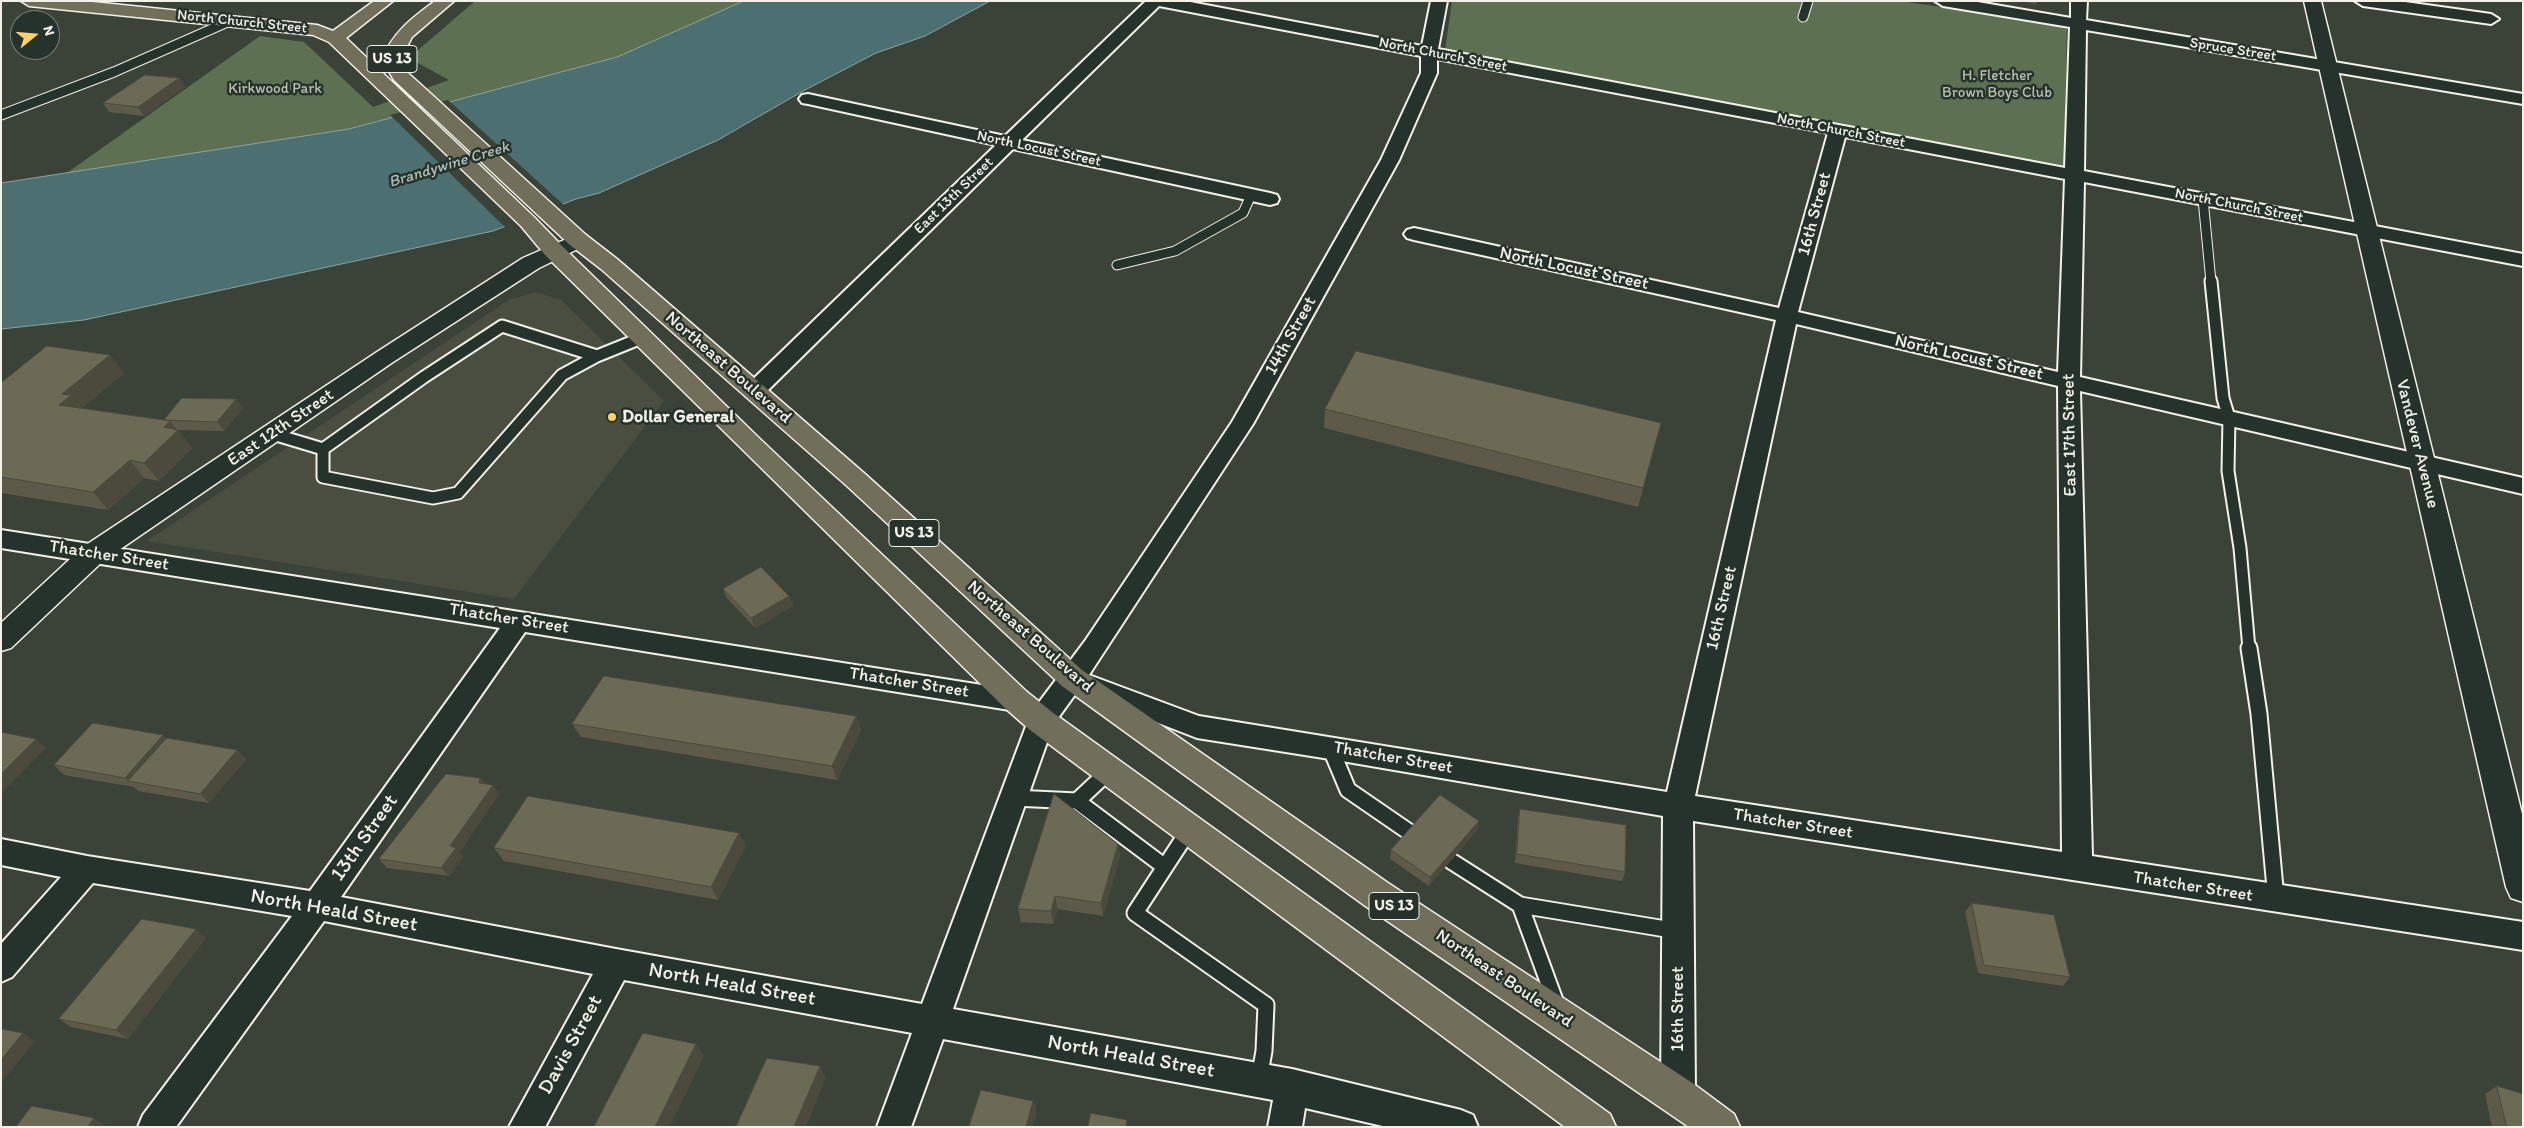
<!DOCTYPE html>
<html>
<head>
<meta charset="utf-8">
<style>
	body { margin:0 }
	#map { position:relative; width:2524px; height:1128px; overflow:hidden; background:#3b4339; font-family:Itim,sans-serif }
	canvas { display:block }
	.frame { position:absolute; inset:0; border:2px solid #f4f1e8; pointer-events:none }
	.north { position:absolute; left:10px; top:10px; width:50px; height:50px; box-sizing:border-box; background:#26332d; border:1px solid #787f78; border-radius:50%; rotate:73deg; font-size:14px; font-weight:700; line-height:20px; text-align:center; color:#f4f1e8 }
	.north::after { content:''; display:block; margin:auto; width:18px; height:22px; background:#ffd166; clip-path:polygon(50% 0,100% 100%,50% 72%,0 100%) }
</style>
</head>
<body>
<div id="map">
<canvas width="2524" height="1128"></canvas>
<div class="frame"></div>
<div class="north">N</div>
</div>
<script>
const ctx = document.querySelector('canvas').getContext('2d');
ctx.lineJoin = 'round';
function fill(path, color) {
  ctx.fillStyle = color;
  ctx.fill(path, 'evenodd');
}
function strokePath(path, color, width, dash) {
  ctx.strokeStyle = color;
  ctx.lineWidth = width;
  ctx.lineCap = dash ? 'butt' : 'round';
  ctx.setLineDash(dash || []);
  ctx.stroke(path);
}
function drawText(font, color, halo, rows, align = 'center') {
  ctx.font = font + ' Itim,sans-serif';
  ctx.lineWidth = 5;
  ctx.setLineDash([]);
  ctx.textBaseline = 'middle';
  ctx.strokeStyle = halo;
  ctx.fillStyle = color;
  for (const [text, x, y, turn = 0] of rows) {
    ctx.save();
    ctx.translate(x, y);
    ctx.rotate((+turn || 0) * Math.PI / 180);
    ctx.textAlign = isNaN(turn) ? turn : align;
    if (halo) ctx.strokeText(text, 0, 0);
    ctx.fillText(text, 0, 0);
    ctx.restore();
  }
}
const built = new Path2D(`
	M535 292 561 300 664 401 514 599 147 541 509 300Z`);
const green = new Path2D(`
	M475 1H744L617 57 349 129 64 175 260 36 304 42 373 107 449 80 409 58Z
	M1452 1H1901L2067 26 2064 167 1445 50Z`);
const water = new Path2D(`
	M744 1H990L925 36 876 53 803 91 718 140 599 193 576 199 493 231 84 320 1 329V183L349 129 617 57Z`);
const pier = new Path2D(`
	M448 100 565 206 506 228 390 115Z`);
const laneFar2 = new Path2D(`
	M1803 17 1808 1
	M1 115 114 72 230 21
	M2203 199 2211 282
	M1117 265 1175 251 1243 213 1251 195`);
const laneFar1 = new Path2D(`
	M2211 281 2223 398 2229 418 2228 471 2240 548 2249 649
	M273 434 323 449 424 377 502 326 597 356 644 337
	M323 449V477L433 498 458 493 562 375 597 356`);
const lane = new Path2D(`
	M2249 648 2259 714 2276 899
	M1330 747 1348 790 1412 834
	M1014 798 1077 801 1165 867
	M1077 801 1109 771
	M1189 830 1135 913 1266 1005 1264 1051 1259 1079
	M1451 861 1520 905 1557 1006
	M1520 905 1678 931`);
const street = new Path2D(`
	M1146 1H1185L1422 46 1431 1H1447L1438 49 2065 168 2070 27 1943 6 1935 1H1972L2071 18V1H2087L2086 20 2523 94V104L2086 30 2084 171 2523 254V266L2084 182 2080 377 2523 478V494L2080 391 2092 856 2523 922V950L1693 821 1695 1095 1690 1107 1678 1112 1666 1107 1661 1095 1663 816 1330 759 1197 738 1081 693 1079 689 1053 725 953 1009 1292 1069 1461 1110 1473 1115 1478 1127H1387L1305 1108 1302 1127H1268L1273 1100 943 1039 911 1127H877L912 1033 624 980 545 1127H509L593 974 324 921 176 1127H138L143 1115 292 916 93 883 12 977 1 982V944L61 877 1 865V839L87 856 310 891 500 628 1 548V530L1026 692 1030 700 1026 708 1016 711 525 632 341 897 616 949 922 1004 1031 713 1085 641 1232 422 1381 160 1421 73V56L1159 6 1022 140 1270 193 1277 195 1279 199 1277 203 1270 205 1013 149 762 396 754 398 746 396 743 391 746 386 996 145 808 104 802 103 799 99 802 95 808 94 1005 136ZM1437 59 1828 133 1779 308 1414 228 1407 230 1404 234 1407 238 1414 240 1776 320 1667 792 1199 716 1089 675 1253 424 1399 160 1437 73ZM1845 137 2065 179 2058 372 1798 312ZM1796 324 2058 386 2062 852 1695 796Z
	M2355 1H2398L2491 14 2499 19 2491 24 2363 6Z`);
const secondary = new Path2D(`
	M2304 1H2321L2523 818V902L2511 898 2506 887Z
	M578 234 586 235 589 240 586 245 539 268 393 362 103 561 11 648 1 651V623L83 547 377 352 523 258Z`);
const primary = new Path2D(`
	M21 1H83L317 25 333 31 374 1H393L346 38 535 218 562 246 761 440 1027 692 1052 712 1610 1114 1616 1127H1565L1030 730 1005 708 546 256 521 226 329 42 313 35 29 6Z
	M435 1H454L412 37 400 60 408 73 586 235 617 259 865 474 1082 670 1388 883 1691 1082 1734 1114 1740 1127H1689L1364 905 1062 686 847 486 601 269 570 245 394 80 382 60C392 33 412 18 435 1Z`);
const wall = new Path2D(`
	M2020 1H2038L2036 4Z
	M179 78 185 87 144 116 109 112 103 103Z
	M124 373 82 408 165 420 236 399 243 408 224 431 178 430 192 448 159 481 144 478 108 510 1 493V383Z
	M1325 409 1661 423 1638 507 1324 428Z
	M723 589 789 596 793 606 755 628 727 598Z
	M856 716 861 730 837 780 581 737 572 724Z
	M166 738 237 750 246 759 209 803 138 791 134 787 64 775 54 765Z
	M480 778 485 784 493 785 499 794 459 853 463 857 449 876 387 868 379 859Z
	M1520 809 1625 872 1622 881 1515 863 1518 818Z
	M1479 821 1477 830 1429 886 1390 859 1391 850Z
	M1118 844 1120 857 1103 916 1058 909 1053 924 1021 922 1018 909Z
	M746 846 718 900 504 861 494 848Z
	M1972 903 2070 977 2063 986 1978 973 1965 912Z
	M206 938 128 1039 71 1027 59 1019Z
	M2497 1086 2523 1127H2492L2485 1094Z`);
const shadedWall = new Path2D(`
	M179 78 185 87 144 116 138 107Z
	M110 355 124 373 82 408 59 405 62 394Z
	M236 399 243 408 224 431 217 422Z
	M170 421 178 431V430L192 448 159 481 144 463 164 427Z
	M130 460 144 478 108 510 93 492Z
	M789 596 793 606 755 628 751 618Z
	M856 716 861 730 837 780 832 766Z
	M163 735 172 744 128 781 134 787 125 778Z
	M36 739 46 748 1 794V774Z
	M237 750 246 759 209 803 200 794Z
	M480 778 487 787 479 783Z
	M493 785 499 794 459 853 463 857 449 876 441 868 450 846Z
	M1479 821 1477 830 1429 886 1430 877Z
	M739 833 746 846 718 900 711 887Z
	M1118 844 1120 857 1103 916 1101 903Z
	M1055 896 1058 909 1053 924 1051 911Z
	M196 929 206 938 128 1039 116 1030Z
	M23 1033 35 1041 1 1083V1060Z
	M696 1044 704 1056 670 1127H655Z
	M820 1066 826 1078 806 1127H794Z
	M1033 1101 1037 1112 1032 1127H1026Z
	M94 1118 106 1126 105 1127H88Z`);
const building = new Path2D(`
	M145 75 179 78 138 107 103 103Z
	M47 346 110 355 62 394 71 395 59 405 170 421 164 427 178 430 144 463 130 460 93 492 1 477V383Z
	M1356 351 1661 423 1643 488 1325 409Z
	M182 398 236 399 217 422 164 420Z
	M761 567 789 596 751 618 723 589Z
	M604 676 856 716 832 766 572 724Z
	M93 723 163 735 125 778 54 765Z
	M1 732 36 739 1 774Z
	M167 738 237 750 200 794 128 781Z
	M446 774 480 778 479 783 493 785 450 846 456 848 441 868 379 859Z
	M1054 794 1118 844 1101 903 1055 896 1051 911 1018 909Z
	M1440 795 1479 821 1430 877 1391 850Z
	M528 796 739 833 711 887 494 848Z
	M1520 809 1626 825 1625 872 1517 854Z
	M1972 903 2054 915 2070 977 1984 965Z
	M142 919 196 929 116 1030 59 1019Z
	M1 1029 23 1033 1 1060Z
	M643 1033 696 1044 655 1127H594Z
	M767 1058 820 1066 794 1127H736Z
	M2497 1086 2523 1094V1127H2507Z
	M981 1090 1033 1101 1026 1127H969Z
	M32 1106 94 1118 88 1127H16Z
	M1091 1113 1127 1120 1126 1127H1088Z`);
const markers = [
	[612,417,5,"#ffd166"]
];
const farStreetnames = [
	["North Church Street",242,22,6],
	["Spruce Street",2233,50,9],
	["North Church Street",1443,55,11],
	["North Church Street",1841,131,11],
	["North Locust Street",1039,149,12],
	["East 13th Street",954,196,-44],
	["North Church Street",2239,206,11]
];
const farParknames = [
	["H. Fletcher",1997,76],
	["Brown Boys Club",1997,93],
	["Kirkwood Park",275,89]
];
const shields = [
	[392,59,50],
	[914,533,50],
	[1394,906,50]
];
const shieldNames = [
	["US 13",392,59],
	["US 13",914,533],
	["US 13",1394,906]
];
const farWaternames = [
	["Brandywine Creek",449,165,-17]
];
const streetNames = [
	["16th Street",1815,214,-75],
	["North Locust Street",1574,269,12],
	["14th Street",1291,336,-61],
	["North Locust Street",1969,358,13],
	["Northeast Boulevard",728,368,41],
	["East 12th Street",281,428,-34],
	["East 17th Street",2070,435,-91],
	["Vandever Avenue",2417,444,76],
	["Thatcher Street",109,556,9],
	["16th Street",1722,608,-77],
	["Thatcher Street",509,619,9],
	["Northeast Boulevard",1030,637,41],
	["Thatcher Street",909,683,9],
	["Thatcher Street",1393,758,10],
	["Thatcher Street",1793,824,9],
	["Thatcher Street",2193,887,9],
	["Northeast Boulevard",1504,979,34],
	["16th Street",1678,1009,-90]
];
const poiNames = [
	["Dollar General",622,417]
];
const nearStreetnames = [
	["13th Street",365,838,-55],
	["North Heald Street",334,911,10],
	["North Heald Street",732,985,10],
	["Davis Street",571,1045,-61],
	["North Heald Street",1131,1057,10]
];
fill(built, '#4a4e41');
fill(green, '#5d7052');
fill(water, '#4c6f72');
strokePath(water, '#8fa3a1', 1);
fill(pier, '#3b4339');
strokePath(laneFar2, '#f4f1e8', 11);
strokePath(laneFar1, '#f4f1e8', 15);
strokePath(lane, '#f4f1e8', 19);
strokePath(street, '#f4f1e8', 4);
strokePath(secondary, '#f4f1e8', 3);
strokePath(primary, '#f4f1e8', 3);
strokePath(laneFar2, '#26332d', 9);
strokePath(laneFar1, '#26332d', 11);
strokePath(lane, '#26332d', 15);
fill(street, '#26332d');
fill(secondary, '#26332d');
fill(primary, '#716e59');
fill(wall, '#5d5a49');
fill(shadedWall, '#4c4a3c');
fill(building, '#6c6955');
strokePath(building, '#4c4a3c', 1);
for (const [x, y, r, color] of markers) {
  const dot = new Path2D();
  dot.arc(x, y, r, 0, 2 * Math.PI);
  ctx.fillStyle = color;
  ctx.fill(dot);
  strokePath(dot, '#26332d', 2);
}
drawText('15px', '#f4f1e8', '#26332d', farStreetnames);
drawText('15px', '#b8bdac', '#26332d', farParknames);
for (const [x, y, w] of shields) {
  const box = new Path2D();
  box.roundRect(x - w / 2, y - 13.5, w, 27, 4);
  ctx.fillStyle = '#26332d';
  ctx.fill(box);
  strokePath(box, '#f4f1e8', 1);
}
drawText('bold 16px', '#f4f1e8', null, shieldNames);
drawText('italic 16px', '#b1bdb9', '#26332d', farWaternames);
drawText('18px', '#f4f1e8', '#26332d', streetNames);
drawText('bold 18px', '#f4f1e8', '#26332d', poiNames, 'left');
drawText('21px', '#f4f1e8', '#26332d', nearStreetnames);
</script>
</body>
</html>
